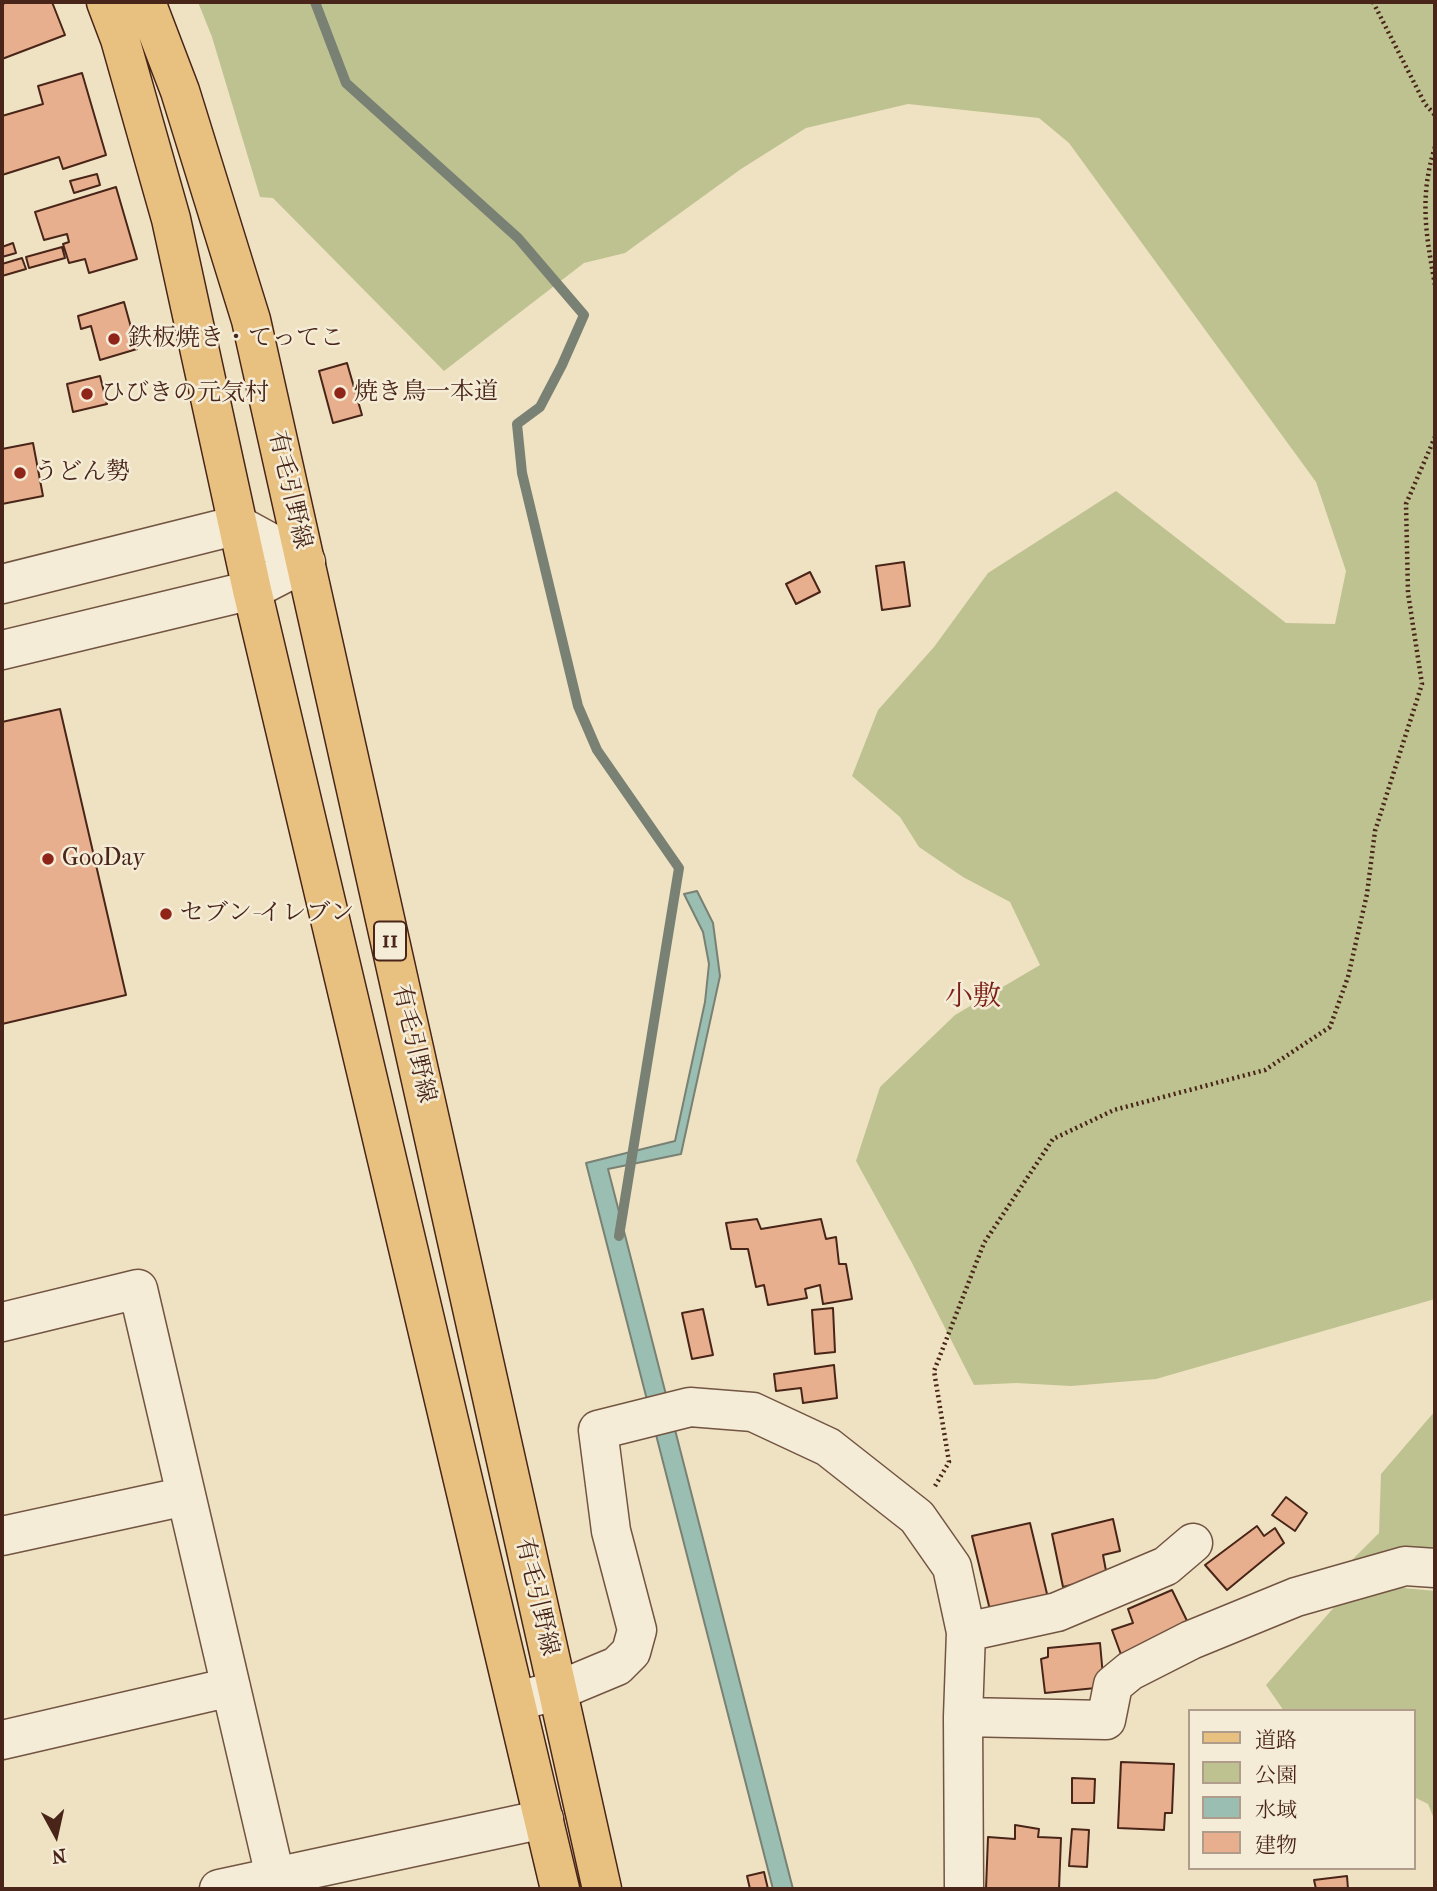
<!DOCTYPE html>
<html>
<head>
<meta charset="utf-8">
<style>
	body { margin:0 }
	#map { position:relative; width:1437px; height:1891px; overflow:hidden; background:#efe2c2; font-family:"IM FELL French Canon","Noto Serif JP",serif }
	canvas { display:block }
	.frame { position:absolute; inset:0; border:4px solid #482518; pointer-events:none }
	.legend { position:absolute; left:1188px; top:1709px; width:228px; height:161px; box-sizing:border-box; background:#f5ecd7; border:2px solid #b09c8b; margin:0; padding:9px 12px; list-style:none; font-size:21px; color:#482518 }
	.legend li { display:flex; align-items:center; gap:14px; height:35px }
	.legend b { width:35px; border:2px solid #b09c8b }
	.north { position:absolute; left:21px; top:1800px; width:70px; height:70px; -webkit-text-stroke:5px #f5ecd7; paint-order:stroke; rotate:172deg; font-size:19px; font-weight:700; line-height:28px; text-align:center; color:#482518 }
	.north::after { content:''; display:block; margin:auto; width:24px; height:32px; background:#482518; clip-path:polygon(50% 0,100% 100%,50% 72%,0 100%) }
</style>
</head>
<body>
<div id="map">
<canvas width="1437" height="1891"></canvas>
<div class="frame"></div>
<ul class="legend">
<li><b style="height:9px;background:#e8c181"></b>道路</li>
<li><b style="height:19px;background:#bec290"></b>公園</li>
<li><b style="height:19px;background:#9abeb2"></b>水域</li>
<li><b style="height:19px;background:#e8af8e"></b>建物</li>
</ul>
<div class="north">N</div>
</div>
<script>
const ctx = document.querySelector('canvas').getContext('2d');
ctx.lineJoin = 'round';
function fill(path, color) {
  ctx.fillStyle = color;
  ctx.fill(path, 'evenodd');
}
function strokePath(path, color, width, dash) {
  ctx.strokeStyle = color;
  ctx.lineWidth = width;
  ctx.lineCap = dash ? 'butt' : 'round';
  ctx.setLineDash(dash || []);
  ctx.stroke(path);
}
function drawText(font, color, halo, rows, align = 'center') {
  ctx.font = font + ' "IM FELL French Canon","Noto Serif JP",serif';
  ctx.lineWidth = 5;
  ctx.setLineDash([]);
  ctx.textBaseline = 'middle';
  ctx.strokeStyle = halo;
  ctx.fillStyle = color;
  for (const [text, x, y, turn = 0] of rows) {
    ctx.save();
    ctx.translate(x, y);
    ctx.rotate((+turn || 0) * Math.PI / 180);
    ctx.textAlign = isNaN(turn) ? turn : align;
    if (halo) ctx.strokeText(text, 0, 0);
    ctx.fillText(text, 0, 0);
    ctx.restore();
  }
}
const green = new Path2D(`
	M198 2H1435V1299L1156 1379 1071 1386 1016 1383 974 1385 912 1263 856 1161 880 1087 955 1015 1040 965 1010 902 963 877 919 847 900 817 852 776 878 710 934 647 988 573 1116 491 1286 623 1335 624 1346 571 1316 482 1069 143 1039 118 908 104 806 128 741 169 625 253 584 263 444 371 273 198 260 197 212 37Z
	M1435 1411V1547L1412 1549 1344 1568 1379 1533 1381 1474Z
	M1394 1587 1435 1591V1821L1428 1804 1414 1797V1711H1284L1266 1685 1343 1597Z`);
const water = new Path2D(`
	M697 891 713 923 720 976 681 1154 608 1169 793 1889H773L586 1163 675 1141 705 1002 709 964 703 932 684 894Z`);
const stream = new Path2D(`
	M315 2 346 83 518 238 584 315 562 365 540 407 517 424 522 473 578 706 597 750 679 868 619 1236`);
const building = new Path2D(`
	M8 2H52L65 35 2 59V4Z
	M82 73 106 155 63 169 59 157 2 175V116L43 104 38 86Z
	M97 174 100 185 74 193 70 181Z
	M116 187 137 259 89 273 85 259 69 263 63 244 69 242 67 234 44 240 35 212Z
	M13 243 16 253 2 257V247Z
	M62 247 65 258 29 268 26 257Z
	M22 258 26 269 2 276V264Z
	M124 302 137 349 100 360 91 326 81 329 78 316Z
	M347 363 362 415 333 423 319 371Z
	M100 376 107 404 73 412 67 384Z
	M33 443 43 496 2 504V449Z
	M904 562 910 606 882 610 876 566Z
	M810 572 820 592 796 604 786 584Z
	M60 709 126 995 2 1024V722Z
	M757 1219 761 1229 821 1219 826 1239 836 1237 839 1264H846L852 1299 823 1304 820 1285 805 1289 807 1298 768 1305 764 1285 756 1287 748 1249H731L726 1223Z
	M833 1308 835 1352 815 1354 812 1310Z
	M703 1309 713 1355 692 1359 682 1313Z
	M834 1365 837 1398 803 1403 801 1388 776 1391 774 1374Z
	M1286 1497 1307 1513 1295 1531 1272 1515Z
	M1113 1519 1120 1551 1103 1555 1107 1576 1063 1587 1052 1534Z
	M1030 1523 1048 1598 990 1610 972 1536Z
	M1257 1526 1264 1536 1275 1528 1284 1543 1227 1590 1205 1565Z
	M1172 1590 1192 1631 1123 1660 1112 1630 1133 1623 1128 1609Z
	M1100 1643 1103 1676 1096 1678V1688L1045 1693 1041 1659 1048 1657V1648Z
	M1121 1762 1174 1764 1172 1813H1165L1164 1830 1118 1828Z
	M1072 1778 1095 1779 1094 1803H1072Z
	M1015 1825 1039 1829 1038 1837 1061 1838 1059 1889H986L988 1837 1015 1839Z
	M1072 1829 1089 1830 1087 1867 1069 1866Z
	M764 1872 768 1889H750L747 1876Z
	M1347 1876 1348 1889H1316L1314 1880Z`);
const path = new Path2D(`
	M1373 2 1425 104 1435 115
	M1435 147C1419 197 1426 235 1435 285
	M935 1486 949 1462 934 1371 984 1243 1053 1139 1114 1110 1265 1070 1330 1027 1348 977 1367 894 1375 831 1422 684 1408 593 1406 504 1435 437`);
const minor = new Path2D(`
	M2 584 238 525 306 562
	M2 650 252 590 306 562
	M2 1322 138 1289 278 1889
	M2 1536 186 1496
	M966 1632 1057 1612 1166 1566 1193 1543
	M516 1701 557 1691 617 1666 631 1652 637 1630 611 1531 598 1430 690 1407 753 1412 828 1447 917 1517 952 1567 966 1632 963 1717 964 1889
	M963 1717 1106 1720 1113 1685 1130 1671 1191 1640 1296 1597 1405 1566 1435 1568
	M2 1740 231 1687
	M219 1889 544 1819`);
const major = new Path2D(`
	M106 2 120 39 171 219 252 590 560 1889
	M146 2 180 91 251 320 602 1889`);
const markers = [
	[114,339,7,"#8f2418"],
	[340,393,7,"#8f2418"],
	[87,394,7,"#8f2418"],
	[20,473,7,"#8f2418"],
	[48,859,7,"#8f2418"],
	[166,914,7,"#8f2418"]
];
const shields = [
	[390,941,32]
];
const shieldNames = [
	["11",390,941]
];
const poiNames = [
	["鉄板焼き・てってこ",128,339],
	["焼き鳥一本道",354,393],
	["ひびきの元気村",101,394],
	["うどん勢",34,473],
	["GooDay",62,859],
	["セブン-イレブン",180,914]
];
const streetNames = [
	["有毛引野線",289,490,77],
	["有毛引野線",413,1044,77],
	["有毛引野線",536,1597,77]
];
const quarterNames = [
	["小敷",973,998]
];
fill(green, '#bec290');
fill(water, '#9abeb2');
strokePath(water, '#798174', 2);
strokePath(stream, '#798174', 10);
fill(building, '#e8af8e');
strokePath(building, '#482518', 2);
strokePath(minor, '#725442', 41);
strokePath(major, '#482518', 41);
strokePath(path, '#482518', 4.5, [2, 3.5]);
strokePath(minor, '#f5ecd7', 38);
strokePath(major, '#e8c181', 38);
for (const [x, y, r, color] of markers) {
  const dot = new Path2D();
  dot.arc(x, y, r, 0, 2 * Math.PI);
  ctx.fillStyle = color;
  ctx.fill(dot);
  strokePath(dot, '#f5ecd7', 2.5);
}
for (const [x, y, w] of shields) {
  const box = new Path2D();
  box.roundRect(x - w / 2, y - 19.5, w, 39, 5);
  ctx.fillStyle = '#f5ecd7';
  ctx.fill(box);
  strokePath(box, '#482518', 2);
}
drawText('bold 23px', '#482518', null, shieldNames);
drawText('24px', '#482518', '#f5ecd7', poiNames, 'left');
drawText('24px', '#482518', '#f5ecd7', streetNames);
drawText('28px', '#7a1f14', '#f5ecd7', quarterNames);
</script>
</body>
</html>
